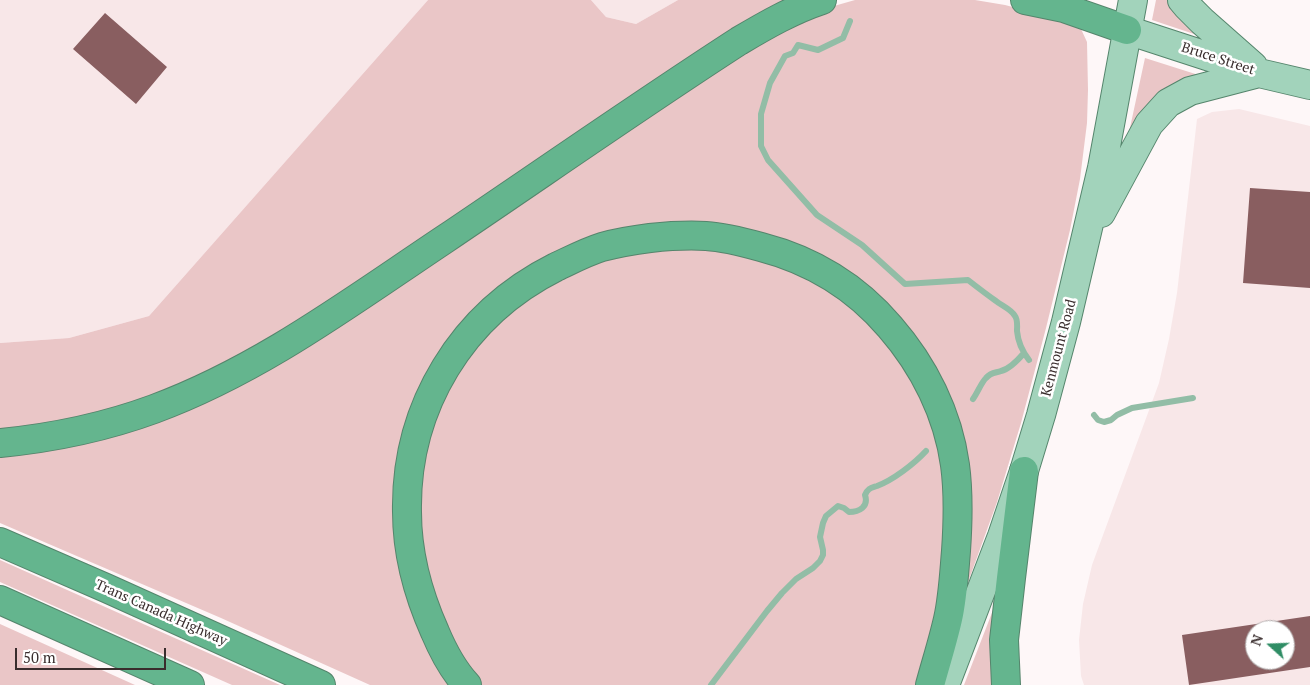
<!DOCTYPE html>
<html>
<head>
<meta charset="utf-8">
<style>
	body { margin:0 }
	#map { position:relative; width:1310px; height:685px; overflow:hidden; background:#fef7f8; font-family:"PT Serif",serif }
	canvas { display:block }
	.north { position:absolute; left:1245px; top:620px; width:50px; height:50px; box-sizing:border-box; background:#fff; border:1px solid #b0abab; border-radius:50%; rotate:290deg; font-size:14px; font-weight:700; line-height:20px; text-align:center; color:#392d2d }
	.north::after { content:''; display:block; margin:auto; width:18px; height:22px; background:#2f8d65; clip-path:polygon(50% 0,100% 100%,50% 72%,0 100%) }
	.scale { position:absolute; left:15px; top:648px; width:151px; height:22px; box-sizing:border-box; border:2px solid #392d2d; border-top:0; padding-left:6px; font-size:15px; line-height:18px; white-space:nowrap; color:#392d2d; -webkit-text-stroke:4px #fff; paint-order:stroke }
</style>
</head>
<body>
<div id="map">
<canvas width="1310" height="685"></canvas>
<div class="north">N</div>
<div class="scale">50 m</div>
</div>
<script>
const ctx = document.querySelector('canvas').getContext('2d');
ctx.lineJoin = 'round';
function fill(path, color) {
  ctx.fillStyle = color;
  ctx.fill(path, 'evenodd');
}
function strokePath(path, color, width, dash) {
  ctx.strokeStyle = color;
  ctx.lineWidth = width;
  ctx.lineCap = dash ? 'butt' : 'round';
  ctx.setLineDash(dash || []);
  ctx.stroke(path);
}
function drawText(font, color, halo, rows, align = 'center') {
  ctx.font = font + ' "PT Serif",serif';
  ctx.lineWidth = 5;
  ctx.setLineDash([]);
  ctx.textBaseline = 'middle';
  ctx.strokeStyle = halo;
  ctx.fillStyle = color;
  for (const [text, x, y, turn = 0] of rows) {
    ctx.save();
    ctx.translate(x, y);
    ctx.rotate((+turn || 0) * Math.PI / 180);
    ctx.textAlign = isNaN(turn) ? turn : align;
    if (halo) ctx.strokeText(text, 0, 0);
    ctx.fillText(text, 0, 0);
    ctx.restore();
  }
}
const built = new Path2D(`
	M0 0H428L149 316 69 338 0 343Z
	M591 0H678L636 24 606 17Z
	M1239 109 1310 126V685H1084L1081 676 1079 640 1083 604 1092 565 1159 383 1169 339 1177 293 1197 119 1212 112ZM1255 630H1285V660H1255Z`);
const green = new Path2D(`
	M428 0H591L606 17 636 24 678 0H790L322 310 205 376 118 409 0 433V343L69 338 149 316Z
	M855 0H975L1005 5 1070 22 1081 29 1087 42 1088 90 1087 123 1080 179 1070 230 1046 328 1021 423 997 502 963 596 967 552 904 326 721 226 512 280 399 473 454 685H370L221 618 0 523V452L171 414 719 64 827 8Z
	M1156 0H1171L1215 41 1152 20Z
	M1145 58 1208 78 1125 151Z
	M647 246 735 248 816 281 856 307 911 372 942 447 949 533 936 616 915 685H480L465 666 420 563 416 482 440 396 492 323 568 271Z
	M0 560 280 685H232L0 582Z
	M1000 592 998 685H964Z
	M0 624 135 685H0Z`);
const stream = new Path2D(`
	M850 21 843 38 818 50 798 45 793 53 785 56 770 83 761 114V146L768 160 817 215 862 245 905 284 968 280C977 287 986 294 996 301 1002 306 1011 309 1015 316 1018 320 1017 326 1017 331 1018 342 1022 351 1029 360
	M973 399C978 392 981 383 986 378 991 372 996 373 1001 371 1010 369 1018 360 1024 353
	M1094 415 1098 420 1104 422 1111 420 1117 415 1132 408 1193 398
	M711 685 767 611 782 593 796 579 813 568 820 561 823 555V550L820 537 823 523 826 516 838 506 844 508 849 512C859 512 869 507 865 495 868 488 871 488 877 486 893 480 914 464 926 451`);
const building = new Path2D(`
	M105 13 167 67 136 104 73 49Z
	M1250 188 1310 192V288L1243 283Z
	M1310 616V667L1189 685 1182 635ZM1255 630H1285V660H1255Z`);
const major = new Path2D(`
	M1182 0 1187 6 1202 21 1253 66
	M1127 30 1259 73 1310 85
	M1101 213 1149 124 1168 103 1190 91 1259 73
	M945 685 1002 536 1024 471 1041 415 1066 322 1102 168 1133 0`);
const highway = new Path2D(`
	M1025 0 1064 8 1127 30
	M0 443C52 438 105 427 154 409 260 370 352 301 445 239 543 173 640 105 739 41 766 25 792 10 822 0
	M0 542 106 588 321 685
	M0 600 190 685
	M467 685C453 670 443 651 435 632 418 594 407 554 407 512 405 407 462 314 556 267 571 260 586 252 602 247 617 243 634 240 650 238 669 236 688 235 706 236 724 237 743 242 761 247 811 260 856 287 890 327 924 366 948 414 955 465 959 494 958 522 956 551 954 574 953 597 948 619 943 641 936 663 930 685
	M1006 685 1004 640 1011 578 1024 471`);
const streetNames = [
	["Bruce Street",1218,59,18],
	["Kenmount Road",1059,348,-75],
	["Trans Canada Highway",161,613,24]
];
fill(built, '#f8e7e8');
fill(green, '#eac6c7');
strokePath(stream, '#92bda6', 6);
fill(building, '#895e60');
strokePath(major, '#55856c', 30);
strokePath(highway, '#55856c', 30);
strokePath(major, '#a2d3bb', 28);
strokePath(highway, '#64b58e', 28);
drawText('14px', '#392d2d', '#fff', streetNames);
</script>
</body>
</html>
